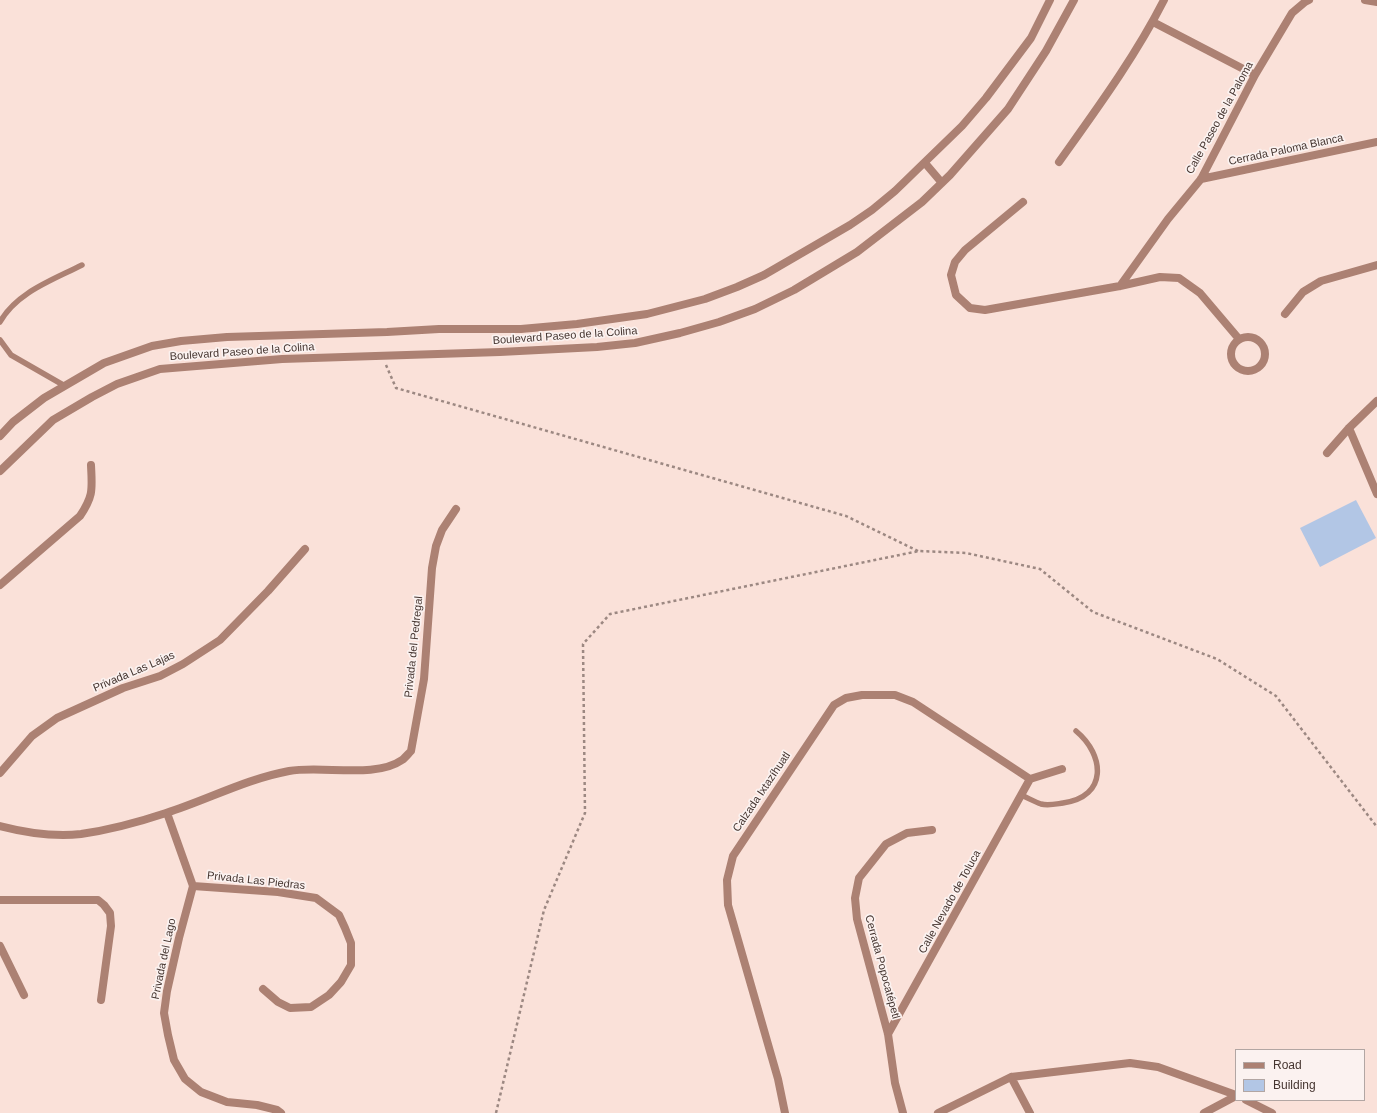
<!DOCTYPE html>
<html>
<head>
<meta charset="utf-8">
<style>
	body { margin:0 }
	#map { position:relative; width:1377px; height:1113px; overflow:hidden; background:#fae1d9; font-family:Helvetica,sans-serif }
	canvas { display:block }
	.legend { position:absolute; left:1235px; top:1049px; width:130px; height:52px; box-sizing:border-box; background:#fbf2f0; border:1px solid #b2a6a3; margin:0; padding:5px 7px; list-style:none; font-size:12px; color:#453530 }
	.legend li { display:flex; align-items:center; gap:8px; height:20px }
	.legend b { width:20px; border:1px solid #b2a6a3 }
</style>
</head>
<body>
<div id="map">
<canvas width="1377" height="1113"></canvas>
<ul class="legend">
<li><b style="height:5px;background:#ac8173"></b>Road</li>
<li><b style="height:11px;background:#b2c6e5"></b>Building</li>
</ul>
</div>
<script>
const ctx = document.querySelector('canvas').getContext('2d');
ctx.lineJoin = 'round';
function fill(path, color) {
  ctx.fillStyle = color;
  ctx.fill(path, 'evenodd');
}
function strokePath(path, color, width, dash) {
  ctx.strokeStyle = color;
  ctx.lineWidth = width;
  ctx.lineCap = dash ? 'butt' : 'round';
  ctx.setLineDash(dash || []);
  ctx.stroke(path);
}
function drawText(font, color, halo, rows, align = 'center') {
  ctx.font = font + ' Helvetica,sans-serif';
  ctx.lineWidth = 3.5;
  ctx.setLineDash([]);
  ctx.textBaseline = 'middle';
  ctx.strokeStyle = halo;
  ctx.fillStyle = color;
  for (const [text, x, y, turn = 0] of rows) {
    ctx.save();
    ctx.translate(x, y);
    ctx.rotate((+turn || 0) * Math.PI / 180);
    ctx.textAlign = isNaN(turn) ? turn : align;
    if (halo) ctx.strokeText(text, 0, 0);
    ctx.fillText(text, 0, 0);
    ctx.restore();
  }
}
const building = new Path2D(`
	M1356 500 1376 538 1320 567 1300 528Z`);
const path = new Path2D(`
	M386 365 396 388 846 516 918 551
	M496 1113 544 910 585 813 583 644 610 614 919 551 966 553 1040 569 1093 612 1217 659 1276 696 1377 827`);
const service = new Path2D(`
	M0 322C17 292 53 280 82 265
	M0 340 11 355 65 386
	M1021 795C1028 798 1035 802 1041 804 1048 806 1056 804 1063 803 1108 797 1105 755 1076 731`);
const minor = new Path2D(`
	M1365 0 1377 2
	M1153 22 1255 75
	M1059 162C1096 110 1135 57 1164 0
	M925 163 942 183
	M1201 179 1377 142
	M1023 202 965 250 955 262 951 275 956 295 970 308 985 310 1120 286 1160 277 1179 278 1200 293 1239 339
	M1120 286 1168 219 1201 179 1255 75 1292 13 1305 2 1309 0
	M1285 314 1303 292 1321 281 1377 265
	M1231 354a17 17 0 1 1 34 0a17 17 0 1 1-34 0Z
	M1349 428 1377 494
	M0 436 13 422 44 398 104 363 152 346 181 341 227 337 387 332 439 329H521L577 324 647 314 705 299 737 287 764 275 850 225 872 210 895 191 962 126 986 98 1031 38 1050 0
	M1327 453 1349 428 1377 401
	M0 471 53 420 92 397 117 384 160 369 282 359 500 352 597 347 635 343 680 333 719 322 755 309 794 290 857 252 922 202 950 175 1008 109 1046 51 1074 0
	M0 585 80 516C94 495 92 489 91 465
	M0 773 32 736 57 718 123 688 160 676 183 664 220 640 268 591 305 549
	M1030 779 1062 769
	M167 813 193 886 179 938 167 991 164 1013 168 1035 174 1060 185 1079 201 1092 227 1102 257 1105 277 1110 281 1113
	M0 826C27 833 53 837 81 834 109 830 139 822 166 813 207 800 246 779 289 771 322 765 375 779 402 760 405 758 408 754 411 751L424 679 432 568 436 546 442 530 456 509
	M193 886 278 892 316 898 339 915 345 928 351 943V965L341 982 329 995 311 1007 290 1008 278 1002 263 989
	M0 900H98L104 905 110 913 111 926 101 1000
	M0 946 24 995
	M888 1034 1030 779
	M1011 1077 1030 1113
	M1246 1100 1272 1113
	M785 1113 778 1079 728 905 727 880 733 856 834 705 846 698 862 695H895L913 702 1030 779
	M903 1113 895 1083 888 1034 857 919 855 898 859 878 886 844 907 833 932 830
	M938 1113 1011 1077 1130 1063 1158 1067 1236 1095
	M1204 1113 1236 1096`);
const streetNames = [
	["Calle Paseo de la Paloma",1220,118,-61],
	["Cerrada Paloma Blanca",1286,150,-12],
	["Boulevard Paseo de la Colina",565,336,-4],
	["Boulevard Paseo de la Colina",242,352,-4],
	["Privada del Pedregal",414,647,-84],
	["Privada Las Lajas",134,672,-23],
	["Calzada Ixtazíhuatl",762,792,-56],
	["Privada Las Piedras",256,881,6],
	["Calle Nevado de Toluca",950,902,-61],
	["Privada del Lago",164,959,-78],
	["Cerrada Popocatépetl",882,967,75]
];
fill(building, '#b2c6e5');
strokePath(path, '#9c8882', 2.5, [3, 3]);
strokePath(service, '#ac8173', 5.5);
strokePath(minor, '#ac8173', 8);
drawText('11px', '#453530', '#fbf2f0', streetNames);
</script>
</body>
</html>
